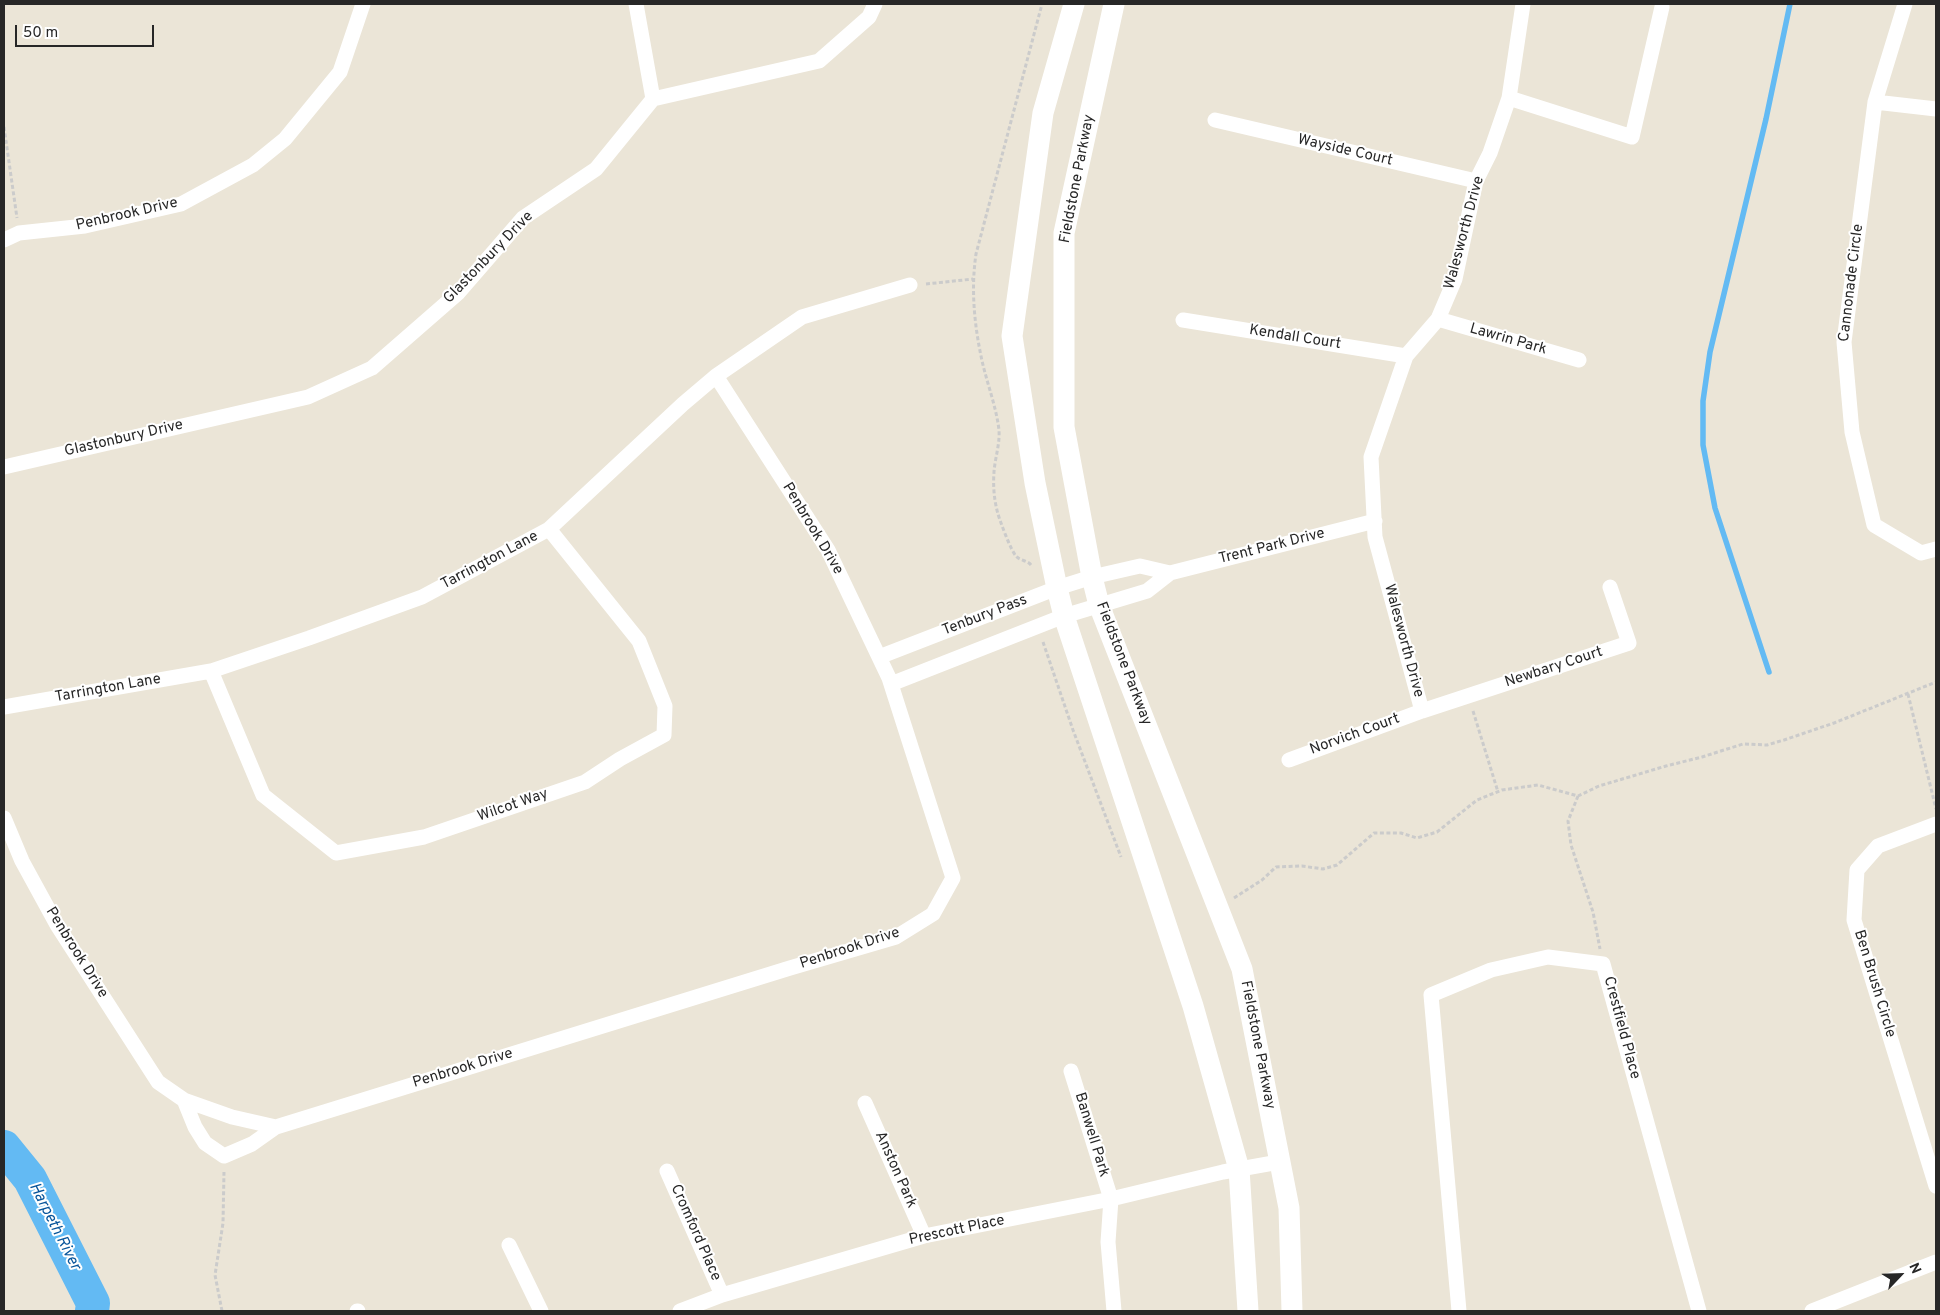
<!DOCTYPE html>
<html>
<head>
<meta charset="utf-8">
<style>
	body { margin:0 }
	#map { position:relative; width:1940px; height:1315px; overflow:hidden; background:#ebe5d7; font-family:Overpass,sans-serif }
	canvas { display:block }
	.frame { position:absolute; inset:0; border:5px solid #272727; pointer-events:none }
	.north { position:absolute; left:1875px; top:1250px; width:50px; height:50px; -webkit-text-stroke:4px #fff; paint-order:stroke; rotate:66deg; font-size:14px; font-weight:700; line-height:20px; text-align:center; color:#272727 }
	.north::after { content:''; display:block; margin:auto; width:18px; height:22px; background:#272727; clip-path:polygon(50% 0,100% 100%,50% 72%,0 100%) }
	.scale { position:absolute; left:15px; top:25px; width:139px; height:22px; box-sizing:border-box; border:2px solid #272727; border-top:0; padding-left:6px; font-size:15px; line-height:18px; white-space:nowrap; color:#272727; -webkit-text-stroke:4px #fff; paint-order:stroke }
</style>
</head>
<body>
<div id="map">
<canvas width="1940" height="1315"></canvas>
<div class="frame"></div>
<div class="north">N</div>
<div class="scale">50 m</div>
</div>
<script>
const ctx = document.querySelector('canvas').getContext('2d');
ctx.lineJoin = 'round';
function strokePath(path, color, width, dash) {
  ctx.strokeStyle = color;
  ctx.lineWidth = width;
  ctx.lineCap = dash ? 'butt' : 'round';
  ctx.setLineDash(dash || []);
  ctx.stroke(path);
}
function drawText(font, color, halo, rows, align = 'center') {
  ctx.font = font + ' Overpass,sans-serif';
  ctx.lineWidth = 4;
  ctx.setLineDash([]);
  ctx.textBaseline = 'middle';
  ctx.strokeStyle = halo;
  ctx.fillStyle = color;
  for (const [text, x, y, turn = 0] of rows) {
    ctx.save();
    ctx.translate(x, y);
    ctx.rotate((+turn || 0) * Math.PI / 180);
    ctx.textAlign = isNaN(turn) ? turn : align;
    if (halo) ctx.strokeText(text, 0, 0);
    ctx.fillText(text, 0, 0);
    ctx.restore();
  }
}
const stream = new Path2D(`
	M1769 672 1715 508 1703 445V401L1710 352 1766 119 1790 4`);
const river = new Path2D(`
	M4 1147 30 1179 93 1303 92 1311`);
const path = new Path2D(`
	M4 127 17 218
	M926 284 973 279
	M1031 565C1027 560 1020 561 1016 556 1011 551 1000 521 998 514 994 500 993 486 994 472 995 458 1000 444 999 430 996 405 986 381 981 356 974 322 971 288 976 254L1042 4
	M1043 642 1073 730 1121 857
	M1908 694 1936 809
	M1473 711 1498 792
	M1578 796 1568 821 1571 845 1593 912 1600 949
	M1234 898 1262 880 1276 867 1302 866 1323 869 1337 865 1374 833H1401L1417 838 1437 832 1477 800 1502 790 1538 785 1578 796 1599 786 1666 766 1702 757 1743 744 1767 745 1784 740 1834 723 1936 682
	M222 1311 215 1275 223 1223 224 1172`);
const street = new Path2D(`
	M636 4 653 99
	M1905 4 1875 102 1844 342 1852 432 1874 525 1921 553 1936 549
	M1509 98 1632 137 1662 7
	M1875 102 1936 109
	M1215 120 1476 181
	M4 240 19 233 85 226 181 204 253 165 285 139 340 72 363 4
	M1438 319 1579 360
	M1183 320 1406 356
	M4 467 308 397 372 368 458 293 523 218 596 169 653 99 819 61 869 17 875 4
	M879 657 1057 588 1092 577 1140 566 1170 573
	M211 671 263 795 336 853 424 837 585 782 620 759 664 735 665 706 639 641 549 529
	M891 684 1064 616 1147 591 1170 573 1375 521
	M4 707 211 671 309 638 422 597 549 529 683 404 716 376 802 317 910 285
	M1422 711 1375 537 1371 457 1406 356 1438 319 1455 279 1476 181 1490 153 1509 98 1523 4
	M1289 760 1422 711 1629 643 1610 587
	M4 818 22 861 57 925 158 1082 184 1100 232 1117 276 1127 790 968 896 937 933 914 953 878 889 678 828 550 716 376
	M1936 824 1878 846 1857 870 1854 920 1936 1186
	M1071 1071 1111 1199 1108 1242 1114 1311
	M184 1100 195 1127 205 1143 224 1156 252 1144 276 1127
	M865 1103 924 1236
	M667 1171 722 1295
	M509 1245 541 1311
	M357 1311H358
	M680 1311 722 1295 924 1236 1111 1199 1223 1172 1279 1162
	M1459 1311 1431 995 1491 970 1548 957 1603 964 1699 1311
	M1812 1311 1936 1262`);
const secondary = new Path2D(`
	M1074 4 1043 113 1012 336 1035 483 1057 588 1064 616 1193 1006 1239 1169 1248 1311
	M1114 4 1064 233V427L1092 577 1099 605 1242 969 1289 1208 1292 1311`);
const streetNames = [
	["Wayside Court",1345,151,13],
	["Fieldstone Parkway",1078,179,-79],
	["Penbrook Drive",127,215,-13],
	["Walesworth Drive",1465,233,-75],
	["Glastonbury Drive",489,258,-46],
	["Cannonade Circle",1852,283,-83],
	["Kendall Court",1295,338,9],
	["Lawrin Park",1508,340,16],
	["Glastonbury Drive",124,439,-13],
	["Penbrook Drive",812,529,59],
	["Trent Park Drive",1272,547,-14],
	["Tarrington Lane",490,561,-28],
	["Tenbury Pass",985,616,-21],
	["Walesworth Drive",1403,641,75],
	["Fieldstone Parkway",1123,664,69],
	["Newbary Court",1554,668,-18],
	["Tarrington Lane",108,689,-10],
	["Norvich Court",1355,735,-20],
	["Wilcot Way",513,806,-19],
	["Penbrook Drive",850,949,-18],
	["Penbrook Drive",76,953,58],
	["Ben Brush Circle",1874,984,73],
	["Crestfield Place",1621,1028,75],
	["Fieldstone Parkway",1257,1045,79],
	["Penbrook Drive",463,1069,-17],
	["Banwell Park",1091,1135,73],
	["Anston Park",895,1170,66],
	["Prescott Place",957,1231,-12],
	["Cromford Place",695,1233,66]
];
const waterNames = [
	["Harpeth River",54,1227,63]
];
strokePath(stream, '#63baf3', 5.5);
strokePath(river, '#63baf3', 34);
strokePath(path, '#cbcbcb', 3, [4, 2.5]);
strokePath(street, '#fff', 15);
strokePath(secondary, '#fff', 21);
drawText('15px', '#272727', '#fff', streetNames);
drawText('italic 16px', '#07549a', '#fff', waterNames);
</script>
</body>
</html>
